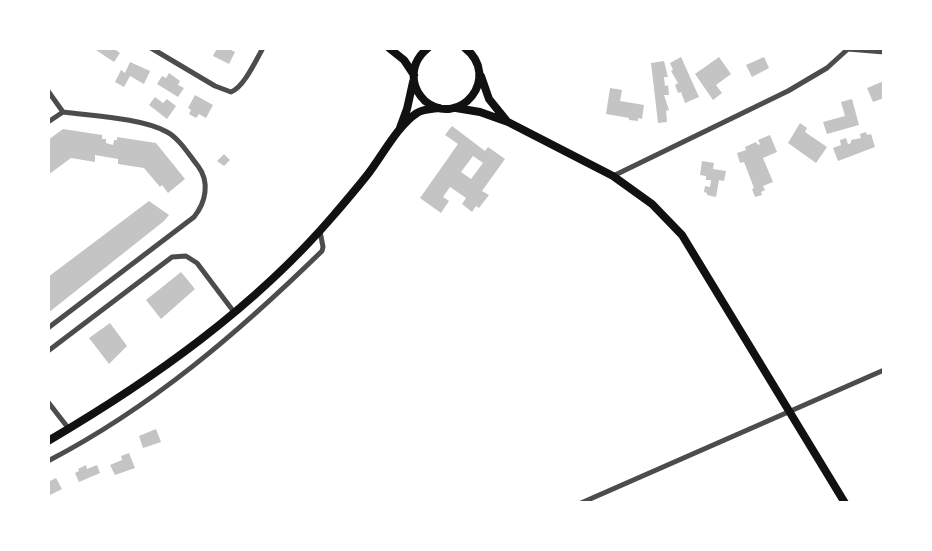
<!DOCTYPE html>
<html>
<head>
<meta charset="utf-8">
<style>
	body { margin:0 }
	#map { position:relative; width:932px; height:551px; overflow:hidden; background:#fff; font-family:"Crimson Pro",serif }
	canvas { display:block }
	.frame { position:absolute; inset:0; border:50px solid #fff; pointer-events:none }
</style>
</head>
<body>
<div id="map">
<canvas width="932" height="551"></canvas>
<div class="frame"></div>
</div>
<script>
const ctx = document.querySelector('canvas').getContext('2d');
ctx.lineJoin = 'round';
function fill(path, color) {
  ctx.fillStyle = color;
  ctx.fill(path, 'evenodd');
}
function strokePath(path, color, width, dash) {
  ctx.strokeStyle = color;
  ctx.lineWidth = width;
  ctx.lineCap = dash ? 'butt' : 'round';
  ctx.setLineDash(dash || []);
  ctx.stroke(path);
}
const building = new Path2D(`
	M98 48H113L120 53 114 62 96 50Z
	M217 48H227L235 52 229 64 213 56Z
	M681 57 699 97 685 103 681 92 678 93 675 85 678 83 671 71 673 70 670 63Z
	M719 57 731 74 716 85 722 93 713 100 695 74Z
	M764 57 769 68 752 77 746 65Z
	M664 61 668 77H664L665 86 668 85 669 95H664L669 110 666 111 667 122 658 123 651 63Z
	M130 62 150 71 144 84 130 76 124 87 115 82 121 70 125 73Z
	M169 73 180 81 178 85 184 88 178 97 157 84 162 76 166 78Z
	M884 81V98L873 102 867 88Z
	M610 88 622 90 620 101 644 105 642 119 638 118V121L629 120V118L606 114Z
	M195 95 213 105 206 118 199 114 196 118 189 114 191 110 188 108Z
	M155 97 163 103 167 99 176 106 167 119 149 105Z
	M852 99 859 125 827 134 823 122 845 116 841 102Z
	M800 123 807 128 805 132 827 147 816 163 788 143Z
	M452 126 485 151 488 147 505 159 482 191 489 195 479 208 476 206 472 212 462 204 466 198 450 187 443 197 449 201 441 213 420 198 458 144 445 135ZM473 156 483 163 471 179 461 172Z
	M63 129 102 135V139H106V143L113 145 114 140H117V137L156 143 185 179 168 193 162 185 160 187 144 168 118 164V159L95 155V162L71 158 48 175V140Z
	M866 132 867 135 871 134 875 147 838 161 833 148 841 145 840 140 846 138 848 144 851 143V140L861 138 860 134Z
	M770 135 777 152 763 158 773 182 763 186 765 190 761 192 762 195 755 197 752 189 754 188 744 162 740 163 737 153 746 150 745 147 756 142 758 145 760 144 758 140Z
	M224 154 230 160 224 166 217 161Z
	M702 161 714 163 713 169 726 171 724 181 719 180 716 197 707 195V193L704 192 705 186 710 187 711 180H706V176L700 175Z
	M149 201 169 215 164 221 48 313V277Z
	M181 272 195 289 161 319 146 300Z
	M110 323 127 346 109 364 89 338Z
	M156 429 161 442 143 448 139 436Z
	M129 453 135 468 115 475 110 465 122 460 121 456Z
	M86 465 87 469 97 465 100 473 79 482 75 473 79 471 78 469Z
	M56 478 62 489 48 496V482Z`);
const minor = new Path2D(`
	M151 48 215 86 231 92C244 87 256 60 263 48
	M848 49 884 52
	M48 91 63 112
	M48 122 63 112C92 116 142 118 167 132 180 139 189 155 198 166 210 182 206 202 194 217L48 328
	M613 176 788 91 827 68 849 48
	M48 351 172 257 186 256 197 263 234 312
	M48 402 69 429
	M48 461C152 407 239 332 322 251L323 247 320 231
	M581 503 884 370`);
const secondary = new Path2D(`
	M389 48 404 60 414 75
	M428 48C418 56 412 67 414 81 415 88 419 95 425 101 460 129 502 77 465 48
	M481 76 489 99 506 120
	M456 108 480 112 508 122 613 176 652 204 682 235 845 503
	M400 128 407 109 413 82
	M48 441C152 380 254 308 333 216 345 202 357 188 368 174 382 156 398 125 417 113 423 109 431 109 439 108`);
fill(building, '#c4c4c4');
strokePath(minor, '#4c4c4c', 5);
strokePath(secondary, '#111', 8);
</script>
</body>
</html>
